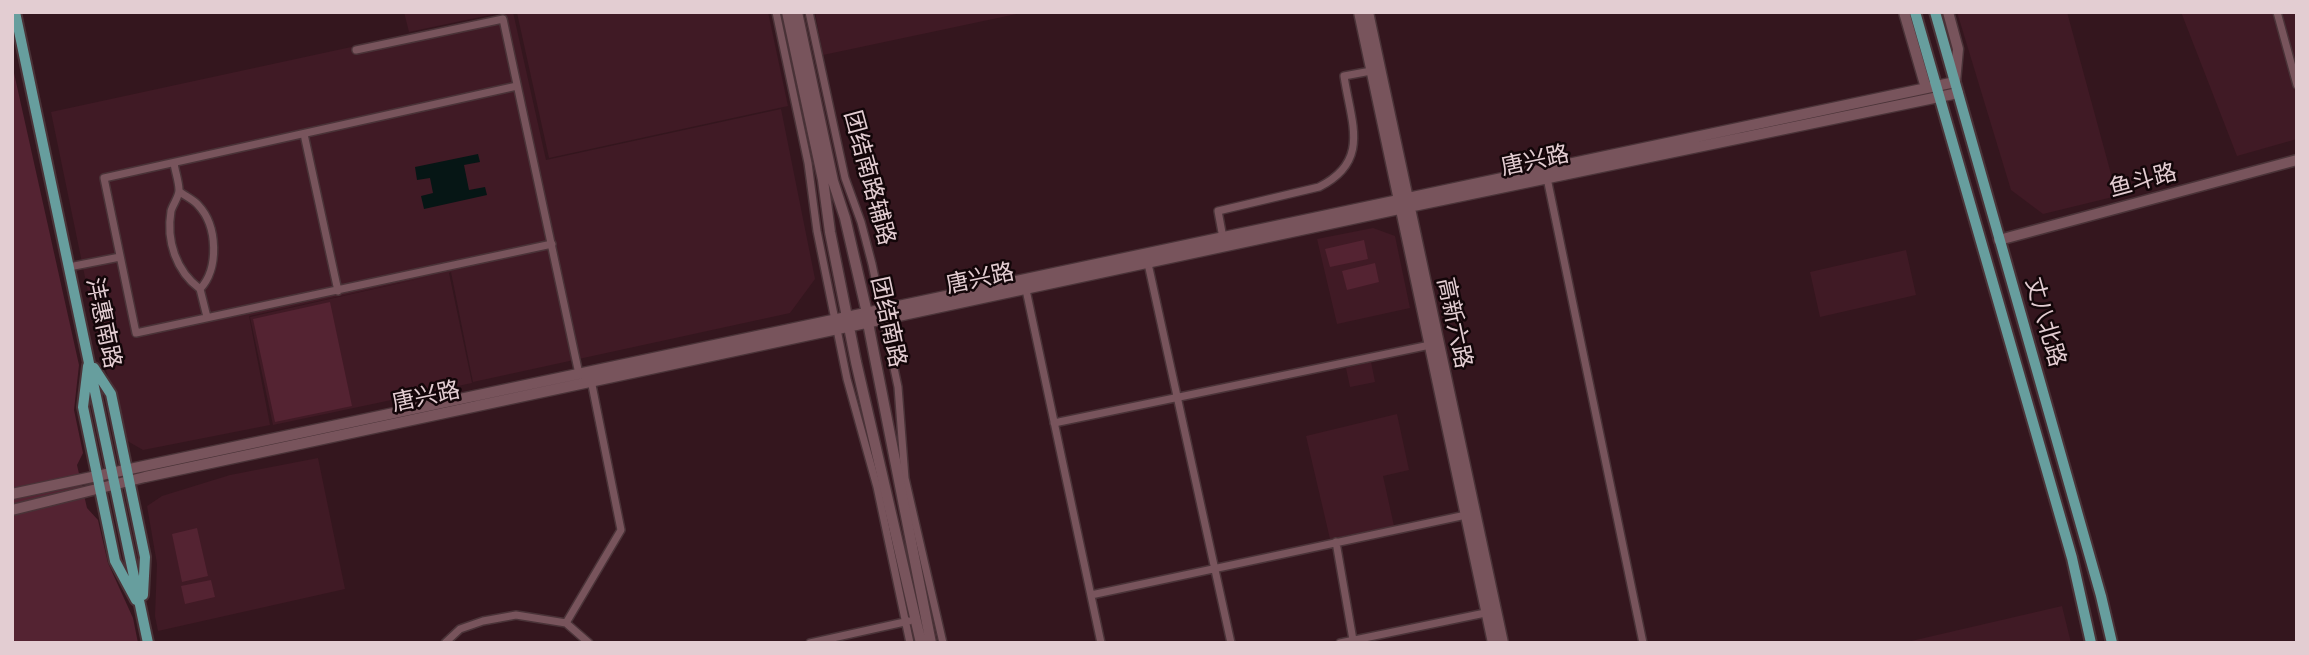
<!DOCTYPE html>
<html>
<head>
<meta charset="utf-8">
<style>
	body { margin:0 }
	#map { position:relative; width:2309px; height:655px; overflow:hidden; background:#34161e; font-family:"Work Sans",sans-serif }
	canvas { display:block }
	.frame { position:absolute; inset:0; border:14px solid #e3cdd2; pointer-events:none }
</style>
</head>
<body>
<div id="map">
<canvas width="2309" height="655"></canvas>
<div class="frame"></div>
</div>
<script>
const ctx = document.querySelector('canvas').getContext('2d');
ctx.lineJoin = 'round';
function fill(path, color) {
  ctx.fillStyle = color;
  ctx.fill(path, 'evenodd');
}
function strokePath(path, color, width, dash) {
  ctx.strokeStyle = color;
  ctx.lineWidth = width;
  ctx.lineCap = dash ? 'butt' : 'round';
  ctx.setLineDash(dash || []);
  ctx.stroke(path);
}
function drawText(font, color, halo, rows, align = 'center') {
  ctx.font = font + ' "Work Sans","Noto Sans SC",sans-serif';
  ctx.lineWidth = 5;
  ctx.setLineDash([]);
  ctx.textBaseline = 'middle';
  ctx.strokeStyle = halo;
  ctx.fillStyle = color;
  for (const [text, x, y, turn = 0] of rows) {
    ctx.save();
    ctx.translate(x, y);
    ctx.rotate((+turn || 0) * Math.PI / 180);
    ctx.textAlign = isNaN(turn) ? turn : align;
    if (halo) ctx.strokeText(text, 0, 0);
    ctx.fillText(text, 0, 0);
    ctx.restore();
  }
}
const built = new Path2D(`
	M404 12H504L409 32Z
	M513 12 546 160 781 109 815 279 790 313 473 382 451 272 449 273 472 383 273 425 250 317 432 276 249 316 270 425 143 450 124 439 115 398 101 355 51 112Z
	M768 12 788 106 549 158 517 13Z
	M815 12H1026L823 55Z
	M1957 12H2067L2117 196 2043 214 2011 190Z
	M2181 12H2297V139L2237 156Z
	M1373 228 1395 236 1410 308 1337 324 1317 239Z
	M1906 250 1916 295 1820 317 1810 272Z
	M1371 362 1375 382 1350 387 1346 368Z
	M1397 414 1409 470 1383 476 1394 526 1330 539 1306 436Z
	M318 458 345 589 158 631 155 616 157 564 147 506 162 496 230 475Z
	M2062 606 2071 643 1907 642Z`);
const green = new Path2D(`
	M12 64 79 365 74 410 83 453 77 465 87 508 98 520 108 563 133 618 138 643H12Z
	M1364 240 1368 259 1330 267 1325 249Z
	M1375 263 1379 282 1347 290 1342 271Z
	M330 302 352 406 275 422 253 319Z
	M197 528 208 576 182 582 172 534Z
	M211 580 215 597 185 604 181 586Z`);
const water = new Path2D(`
	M478 154 480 162 464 165 469 190 485 187 487 195 424 209 421 196 433 193 430 178 417 180 415 167Z`);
const street = new Path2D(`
	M776 12 808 163 817 231 847 379 877 487 910 643
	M809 12 845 178 861 222 872 264 898 387 905 478 943 643
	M2277 12 2297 85
	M356 50 503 19 579 374
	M517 86 104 178 136 333 552 244
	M304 134 338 291
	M174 163C175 171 179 182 179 190 179 197 173 204 171 211 166 241 176 271 200 289L207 317
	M1547 178 1643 643
	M180 192C185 196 194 200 198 205 218 226 219 269 200 289
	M1223 238 1218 211 1319 187C1371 161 1351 123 1344 76L1371 71
	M1147 259 1231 643
	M69 267 120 257
	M1025 285 1101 643
	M1054 423 1430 345
	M1336 542 1353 640
	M1091 595 1466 515
	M566 623 621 530 591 380
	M445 643 460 629 483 621 516 615 566 623 589 643
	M810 643 909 621
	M1340 643 1490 612`);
const secondary = new Path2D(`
	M787 12 823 180 830 232 856 362 921 643
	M797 12 833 181 845 218 867 313 868 323 931 643
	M1359 12 1493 643
	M1368 12 1503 643
	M1904 12 1926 88
	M1999 240 2297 160
	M12 494 1955 82 1958 49 1948 12
	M12 510 145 477 1399 209 1958 93`);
const primary = new Path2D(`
	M15 12 148 643
	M1915 12 2072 558 2091 643
	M1935 12 2101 596 2112 643
	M88 366 83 407 115 561 136 600
	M94 368 111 394 145 557 143 595`);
const streetNames = [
	["唐兴路",1535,161,-12],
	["团结南路辅路",869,178,75],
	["鱼斗路",2143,181,-15],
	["唐兴路",980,279,-12],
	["团结南路",888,322,78],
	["丈八北路",2045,322,74],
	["沣惠南路",103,323,78],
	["高新六路",1454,323,78],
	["唐兴路",426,397,-12]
];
fill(built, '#401a25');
fill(green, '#542332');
fill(water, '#061615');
strokePath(street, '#4a3338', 10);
strokePath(secondary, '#4a3338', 13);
strokePath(primary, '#4a3338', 14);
strokePath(street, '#78545c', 7);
strokePath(secondary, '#78545c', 10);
strokePath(primary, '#679e9e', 10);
drawText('23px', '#e3cdd2', '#130609', streetNames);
</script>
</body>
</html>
